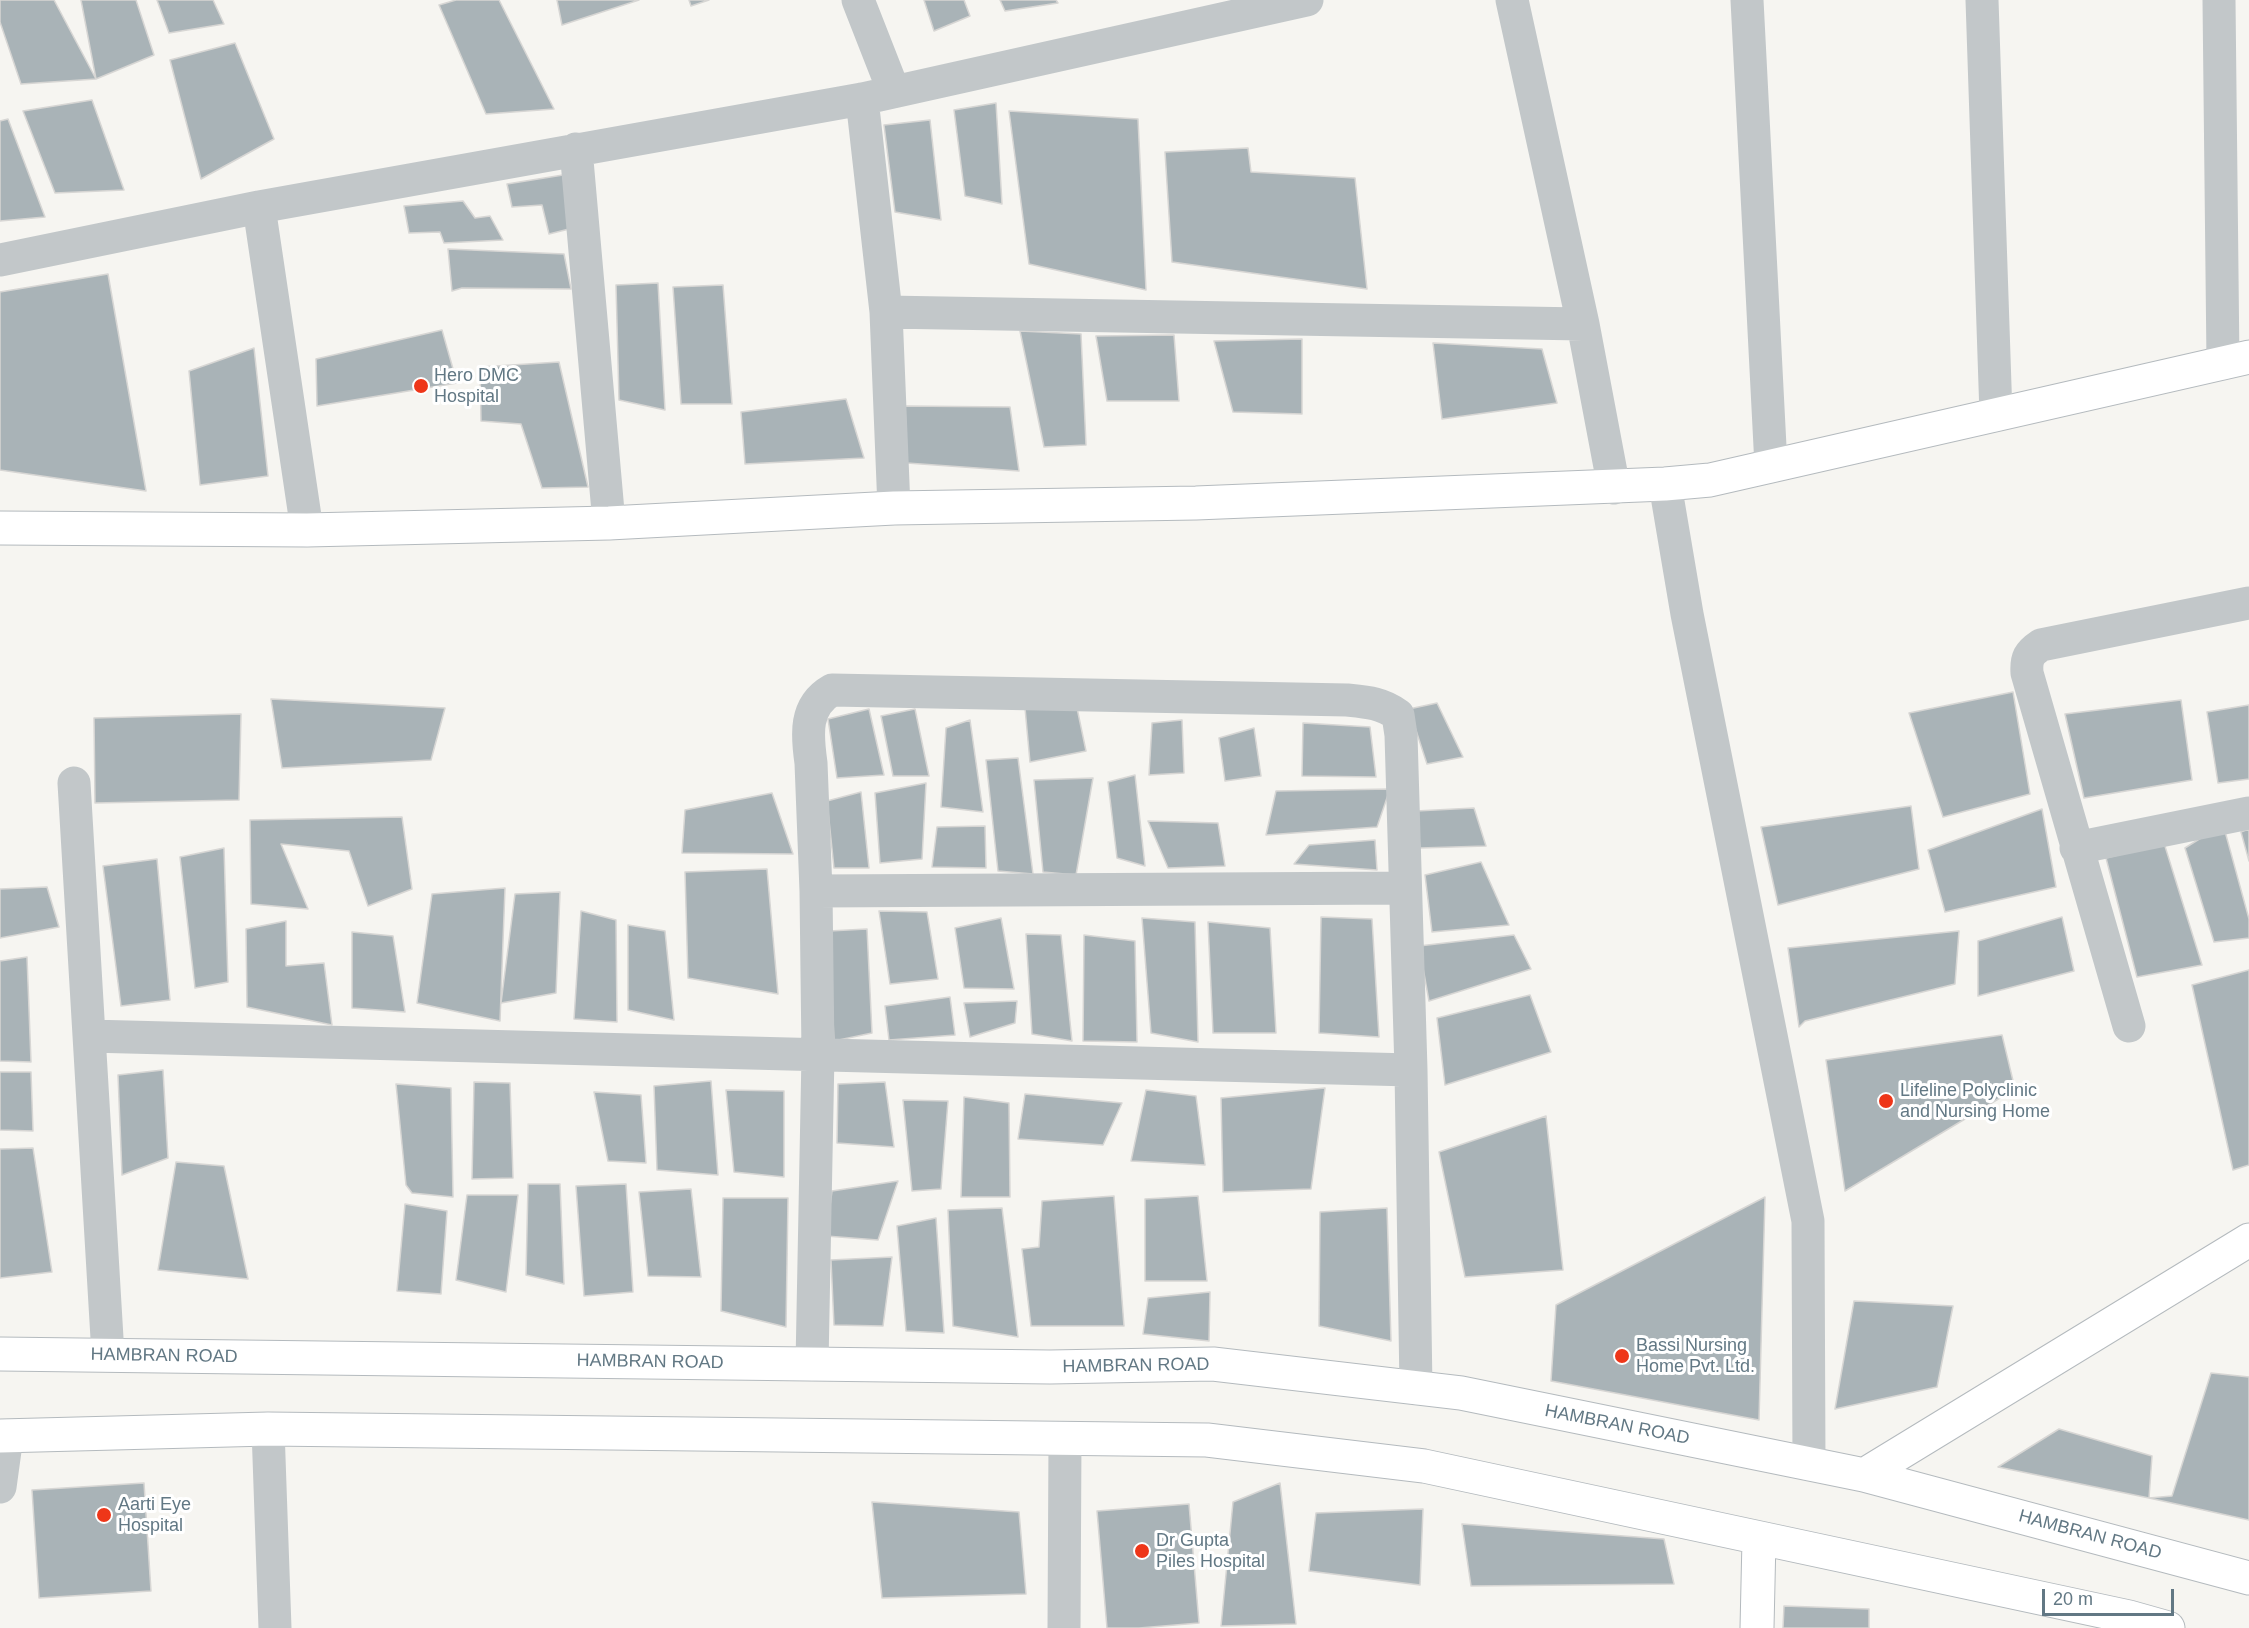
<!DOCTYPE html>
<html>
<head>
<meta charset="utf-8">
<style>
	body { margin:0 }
	#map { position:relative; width:2249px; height:1628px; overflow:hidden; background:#f6f5f1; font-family:Arial,sans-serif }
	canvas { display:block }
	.scale { position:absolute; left:2042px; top:1589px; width:132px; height:27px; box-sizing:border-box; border:3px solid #627884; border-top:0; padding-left:8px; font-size:18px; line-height:21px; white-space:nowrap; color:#627884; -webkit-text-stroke:4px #fff; paint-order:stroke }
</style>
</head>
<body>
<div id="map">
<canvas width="2249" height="1628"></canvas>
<div class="scale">20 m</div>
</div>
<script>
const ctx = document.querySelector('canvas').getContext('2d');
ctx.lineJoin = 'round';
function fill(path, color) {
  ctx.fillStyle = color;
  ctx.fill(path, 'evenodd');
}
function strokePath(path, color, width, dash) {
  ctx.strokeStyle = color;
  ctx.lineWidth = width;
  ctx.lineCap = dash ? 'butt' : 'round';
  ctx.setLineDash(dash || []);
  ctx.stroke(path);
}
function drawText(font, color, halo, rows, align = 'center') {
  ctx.font = font + ' Arial,sans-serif';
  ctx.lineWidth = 6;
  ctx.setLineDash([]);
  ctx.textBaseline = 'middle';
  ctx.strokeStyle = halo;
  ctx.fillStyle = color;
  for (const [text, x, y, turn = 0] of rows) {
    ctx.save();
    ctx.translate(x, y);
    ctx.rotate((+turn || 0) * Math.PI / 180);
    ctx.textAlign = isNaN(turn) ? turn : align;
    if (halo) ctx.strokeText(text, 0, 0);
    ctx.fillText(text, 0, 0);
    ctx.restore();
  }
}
const building = new Path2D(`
	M0 0H54L96 79 21 84 0 22Z
	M81 0H136L154 55 96 79Z
	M157 0H213L224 24 169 33Z
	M456 0H499L554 109 486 114 439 5Z
	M557 0H639L562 25Z
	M689 0H709L691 6Z
	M924 0H964L970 16 934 31Z
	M1000 0H1056L1058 3 1005 11Z
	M235 43 274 139 201 179 170 60Z
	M92 100 124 190 55 193 23 111Z
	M996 103 1002 204 965 196 954 110Z
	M1009 111 1138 119 1146 290 1029 264Z
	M8 119 45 217 0 221V121Z
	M930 120 941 220 895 212 884 125Z
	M1248 148 1251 172 1355 178 1367 289 1172 262 1165 152Z
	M563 175 569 229 549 234 542 205 512 207 507 184Z
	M463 201 475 218 490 216 503 240 444 243 440 232 409 233 404 206Z
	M448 249 564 254 571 289 462 288 452 291Z
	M108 274 146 491 0 470V292Z
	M658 283 665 410 619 400 616 285Z
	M723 285 732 404H681L673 287Z
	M442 330 457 383 317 406 316 359Z
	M1020 331 1081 334 1086 445 1044 447Z
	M1174 335 1179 401H1107L1096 336Z
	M1302 339V414L1233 412 1214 341Z
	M1433 343 1542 349 1557 403 1442 419Z
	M254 348 268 476 200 485 189 371Z
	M559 362 588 487 542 488 521 424 481 421 480 367Z
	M846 399 864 458 745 464 741 412Z
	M905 406 1010 407 1019 471 907 463Z
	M2013 692 2030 794 1943 817 1909 713Z
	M271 699 445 708 431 760 282 768Z
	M2181 700 2192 780 2084 798 2065 714Z
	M1437 703 1463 757 1427 764 1409 709Z
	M2249 705V779L2218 783 2207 712Z
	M1025 708H1077L1086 751 1030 762Z
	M869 709 884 775 837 778 828 719Z
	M915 709 929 776H893L881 716Z
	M241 714 239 800 95 803 94 718Z
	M970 720 983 812 941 807 946 728Z
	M1182 720 1184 773 1149 775 1152 723Z
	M1303 723 1370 727 1376 777 1302 776Z
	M1254 728 1261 776 1225 781 1219 738Z
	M1018 758 1033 874 998 871 986 760Z
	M1135 775 1145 866 1117 858 1108 782Z
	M1093 778 1076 875 1043 872 1034 780Z
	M926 783 922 859 880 863 875 793Z
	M1390 789 1377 827 1266 835 1276 791Z
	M861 792 869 868H834L827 801Z
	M772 793 793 854 682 853 685 810Z
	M1911 806 1919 869 1778 905 1761 827Z
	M1474 808 1486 846 1420 848 1416 811Z
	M2042 809 2056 887 1945 912 1928 850Z
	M402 817 412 889 368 906 349 851 281 844 308 909 251 904 250 820Z
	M1148 821 1218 823 1225 866 1168 868Z
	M2223 824 2249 919V938L2214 942 2185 848Z
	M985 826 986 868 932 867 937 827Z
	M2249 829V861L2241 832Z
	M1375 840 1377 870 1294 864 1309 845Z
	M2164 843 2202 965 2137 977 2106 858Z
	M224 848 228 982 195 988 180 857Z
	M157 859 170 1000 121 1006 103 866Z
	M1481 862 1509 925 1432 932 1425 875Z
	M767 869 778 994 688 978 685 872Z
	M47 887 59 927 0 938V889Z
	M505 888 500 1021 417 1003 432 894Z
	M560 892 556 993 501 1003 515 894Z
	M581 911 616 920 617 1022 574 1019Z
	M879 911 927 912 938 979 890 984Z
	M1321 917 1372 919 1379 1037 1319 1033Z
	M2062 917 2074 971 1978 996V941Z
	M1001 918 1014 989 964 988 955 928Z
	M1142 918 1195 922 1198 1042 1151 1033Z
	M286 921V966L324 963 332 1025 247 1007 246 929Z
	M1208 922 1270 928 1276 1033H1213Z
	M628 925 665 931 674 1020 628 1010Z
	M867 929 872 1033 834 1041 829 931Z
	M1959 931 1955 984 1805 1021 1799 1027 1788 948Z
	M352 932 393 936 405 1012 352 1008Z
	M1026 934 1061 935 1072 1041 1032 1034Z
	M1084 935 1135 941 1137 1042 1083 1041Z
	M1514 935 1531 969 1429 1001 1419 946Z
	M27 957 31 1062 0 1061V961Z
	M2249 970V1165L2233 1170 2192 985Z
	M1530 995 1551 1052 1445 1085 1437 1018Z
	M950 997 955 1035 889 1040 885 1006Z
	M1017 1001 1015 1023 970 1037 964 1003Z
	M2002 1035 2015 1089 1845 1191 1826 1060Z
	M163 1070 168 1158 122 1175 118 1075Z
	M0 1072H31L33 1131 0 1130Z
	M711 1081 718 1175 657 1170 654 1086Z
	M474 1082 510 1083 513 1178 472 1179Z
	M885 1082 894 1147 837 1143 838 1084Z
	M396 1084 451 1088 453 1197 412 1193 406 1185Z
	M1325 1088 1311 1189 1223 1192 1221 1098Z
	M726 1090 784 1091V1177L734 1172Z
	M1146 1090 1196 1096 1205 1165 1131 1161Z
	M594 1092 641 1095 646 1163 608 1161Z
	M1025 1094 1122 1103 1103 1145 1018 1139Z
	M964 1097 1009 1103 1010 1197H961Z
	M903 1100 948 1101 941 1189 912 1191Z
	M1546 1116 1563 1270 1465 1277 1439 1152Z
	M33 1148 52 1272 0 1278V1149Z
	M176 1162 224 1166 248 1279 158 1270Z
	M898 1181 878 1240 826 1236 832 1191Z
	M528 1184H560L564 1284 526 1275Z
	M626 1184 633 1292 584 1296 576 1186Z
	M691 1189 701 1277 648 1276 639 1192Z
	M467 1195H518L506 1292 456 1280Z
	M1114 1196 1124 1326H1031L1022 1249 1039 1247 1042 1201Z
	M1198 1196 1207 1281H1145V1199Z
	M1765 1197 1759 1420 1551 1381 1556 1305Z
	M723 1198H788L786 1327 721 1311Z
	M405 1204 447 1211 441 1294 397 1291Z
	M1002 1208 1018 1337 953 1326 948 1210Z
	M1387 1208 1391 1341 1319 1326 1320 1212Z
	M936 1218 944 1333 906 1331 897 1226Z
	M892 1257 883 1326 834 1325 831 1260Z
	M1210 1292 1209 1341 1143 1334 1148 1298Z
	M1854 1301 1953 1306 1937 1387 1835 1409Z
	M2211 1373 2249 1377V1520L2149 1498 2172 1496Z
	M2059 1429 2152 1456 2149 1498 1998 1467Z
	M144 1483 151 1591 39 1598 32 1490Z
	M1280 1483 1296 1624 1221 1626 1233 1502Z
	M872 1502 1019 1512 1026 1594 882 1598Z
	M1189 1504 1199 1623 1139 1628H1107L1097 1511Z
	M1423 1509 1420 1585 1309 1571 1316 1513Z
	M1462 1524 1664 1539 1674 1584 1471 1586Z
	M1784 1606 1869 1609V1628H1783Z`);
const street = new Path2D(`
	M858 0 894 92
	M1512 0 1583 324 1614 488
	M1747 0 1771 466
	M1982 0 1996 415
	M2219 0 2223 363
	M862 99 886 312 894 508
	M576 149 609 523
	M259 207 307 530
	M0 260 259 207 862 99 1307 0
	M886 312 1583 324
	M1665 484 1687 614 1808 1221 1809 1464
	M74 783 108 1355
	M2076 848 2249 813
	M816 891 1405 888
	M2129 1026 2027 673C2026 658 2029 653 2041 645L2249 603
	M89 1036 1411 1070
	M812 1364 818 1054 816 891 811 763C807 735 804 706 832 690L1347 700C1367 702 1382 703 1398 715L1401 735 1411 1070 1416 1388
	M268 1429 275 1628
	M0 1487 7 1436
	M1064 1628 1065 1439`);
const secondary = new Path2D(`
	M0 528 307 530 609 523 894 508 1196 503 1665 484 1710 480 2249 357
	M0 1354 1050 1367 1213 1364 1461 1393 1864 1475 2249 1578
	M0 1436 268 1429 1207 1440 1424 1466 2129 1617 2168 1628
	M1864 1475 2249 1240
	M1757 1628 1759 1539`);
const markers = [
	[421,386,8,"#ee3619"],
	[1886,1101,8,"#ee3619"],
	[1622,1356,8,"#ee3619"],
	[104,1515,8,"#ee3619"],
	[1142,1551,8,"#ee3619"]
];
const poiNames = [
	["Hero DMC",434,376],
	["Hospital",434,397],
	["Lifeline Polyclinic",1900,1091],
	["and Nursing Home",1900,1112],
	["Bassi Nursing",1636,1346],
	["Home Pvt. Ltd.",1636,1367],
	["Aarti Eye",118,1505],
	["Hospital",118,1526],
	["Dr Gupta",1156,1541],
	["Piles Hospital",1156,1562]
];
const streetNames = [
	["HAMBRAN ROAD",164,1356,1],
	["HAMBRAN ROAD",650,1362,1],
	["HAMBRAN ROAD",1136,1366,-1],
	["HAMBRAN ROAD",1617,1425,11],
	["HAMBRAN ROAD",2090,1535,15]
];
fill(building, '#a9b3b7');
strokePath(building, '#d7d6d4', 1.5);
strokePath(secondary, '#b4babe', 35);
strokePath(street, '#c2c7c9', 33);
strokePath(secondary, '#fff', 33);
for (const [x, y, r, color] of markers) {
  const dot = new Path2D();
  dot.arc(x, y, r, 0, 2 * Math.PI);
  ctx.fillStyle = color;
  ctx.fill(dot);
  strokePath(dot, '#fff', 2);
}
drawText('18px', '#627884', '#fff', poiNames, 'left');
drawText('18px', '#627884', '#fff', streetNames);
</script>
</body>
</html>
